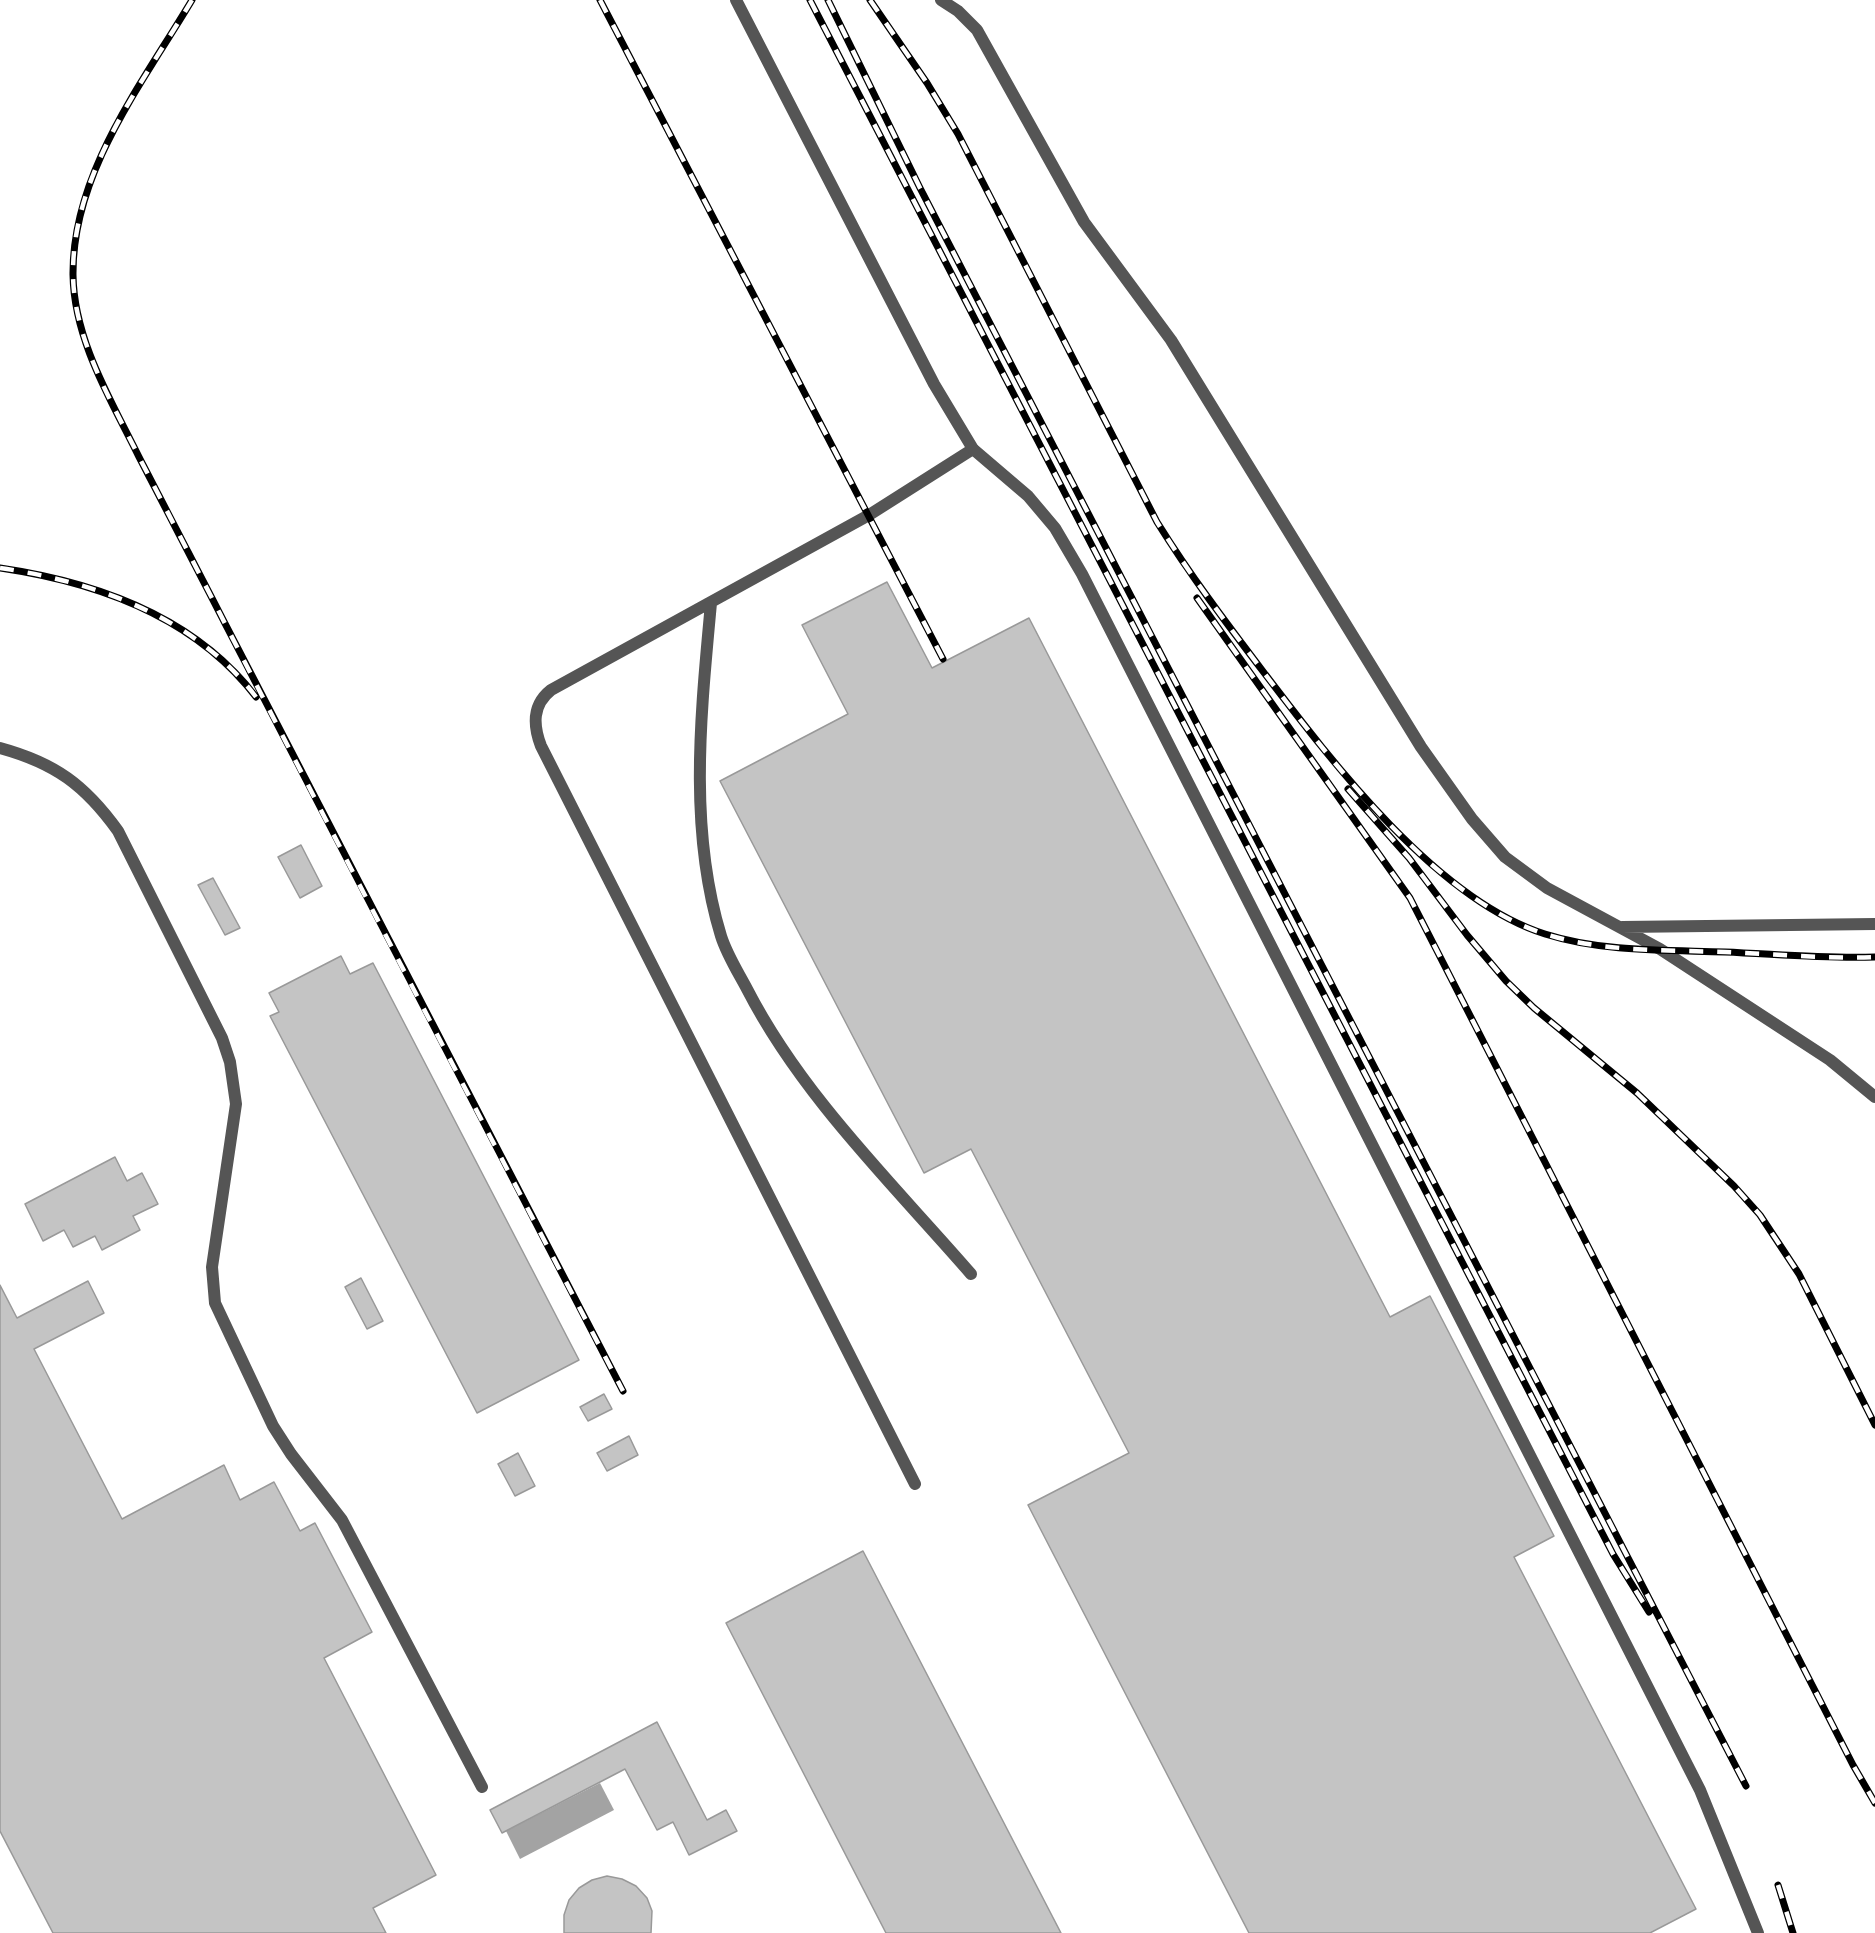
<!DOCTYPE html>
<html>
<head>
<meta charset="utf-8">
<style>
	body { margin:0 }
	canvas { display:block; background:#fff }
</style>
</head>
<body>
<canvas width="1875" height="1933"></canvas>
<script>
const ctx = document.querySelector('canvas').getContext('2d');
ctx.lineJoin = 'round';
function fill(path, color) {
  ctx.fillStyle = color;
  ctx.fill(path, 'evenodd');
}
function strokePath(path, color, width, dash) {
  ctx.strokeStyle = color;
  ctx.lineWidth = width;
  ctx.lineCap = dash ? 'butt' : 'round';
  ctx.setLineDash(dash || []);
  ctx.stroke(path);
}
const water = new Path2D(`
	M600 1783 614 1810 520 1859 506 1831Z`);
const building = new Path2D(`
	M887 582 932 668 1029 618 1390 1317 1430 1296 1554 1536 1514 1557 1696 1909 1650 1933H1249L1028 1505 1129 1453 971 1149 924 1173 720 781 848 714 802 625Z
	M301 845 322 886 300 898 278 857Z
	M213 878 240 928 225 935 198 885Z
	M341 956 350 974 373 963 579 1360 477 1413 270 1016 279 1012 269 993Z
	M115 1157 127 1181 142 1173 158 1204 133 1216 140 1230 102 1250 95 1236 73 1247 64 1230 43 1241 25 1204Z
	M361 1278 383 1321 367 1329 345 1287Z
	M88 1281 104 1313 34 1349 122 1519 224 1465 240 1500 274 1482 300 1531 315 1523 372 1632 324 1658 436 1875 373 1908 386 1933H53L0 1831V1285L17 1318Z
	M604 1394 612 1409 588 1421 580 1407Z
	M629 1436 638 1455 607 1471 597 1453Z
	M518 1453 535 1486 515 1496 498 1464Z
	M863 1551 1061 1933H886L726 1623Z
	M657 1722 707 1820 726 1810 737 1831 689 1855 673 1822 657 1830 625 1769 502 1833 490 1810Z
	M607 1876 622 1879 636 1886 647 1898 652 1911 651 1933H564V1915L569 1900 579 1888 592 1880Z`);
const service = new Path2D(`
	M941 0 958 11 977 30 1084 222 1171 340 1421 747 1472 819 1505 857 1547 888 1660 949 1830 1060 1875 1097
	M711 603C701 713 688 828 721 936 727 955 738 972 747 989 802 1096 893 1184 971 1274
	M0 748C55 763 85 785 118 831L222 1038 230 1062 236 1104 212 1267 215 1303 273 1426 291 1454 342 1520 482 1787
	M1622 927 1875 924
	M915 1484 541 746C533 725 532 705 551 690L869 515 973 449`);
const minor = new Path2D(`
	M736 0 934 384 973 449 1028 496 1055 528 1082 574 1700 1790 1758 1933`);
const rail = new Path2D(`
	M192 0C142 84 72 173 73 275 74 340 111 400 139 457 164 505 189 554 214 602 349 866 486 1129 623 1391
	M600 0 943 659
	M810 0 1613 1554 1649 1612
	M828 0 920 188 1746 1786
	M870 0 927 83 958 134 1157 522C1190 575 1227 624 1265 674 1332 762 1437 900 1545 934 1602 952 1665 950 1725 952 1775 954 1825 959 1875 957
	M0 568C96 582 195 617 256 697
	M1197 598 1410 898 1853 1765 1875 1803
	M1348 789 1409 858 1467 935 1506 981 1534 1008 1637 1093 1734 1186 1760 1215 1799 1274 1875 1425
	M1778 1885 1793 1933`);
fill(water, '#a3a3a3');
fill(building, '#c4c4c4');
strokePath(building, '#999', 1.5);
strokePath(service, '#555', 12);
strokePath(minor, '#555', 12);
strokePath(rail, '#000', 7);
strokePath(rail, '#fff', 4.5, [14]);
</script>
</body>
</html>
